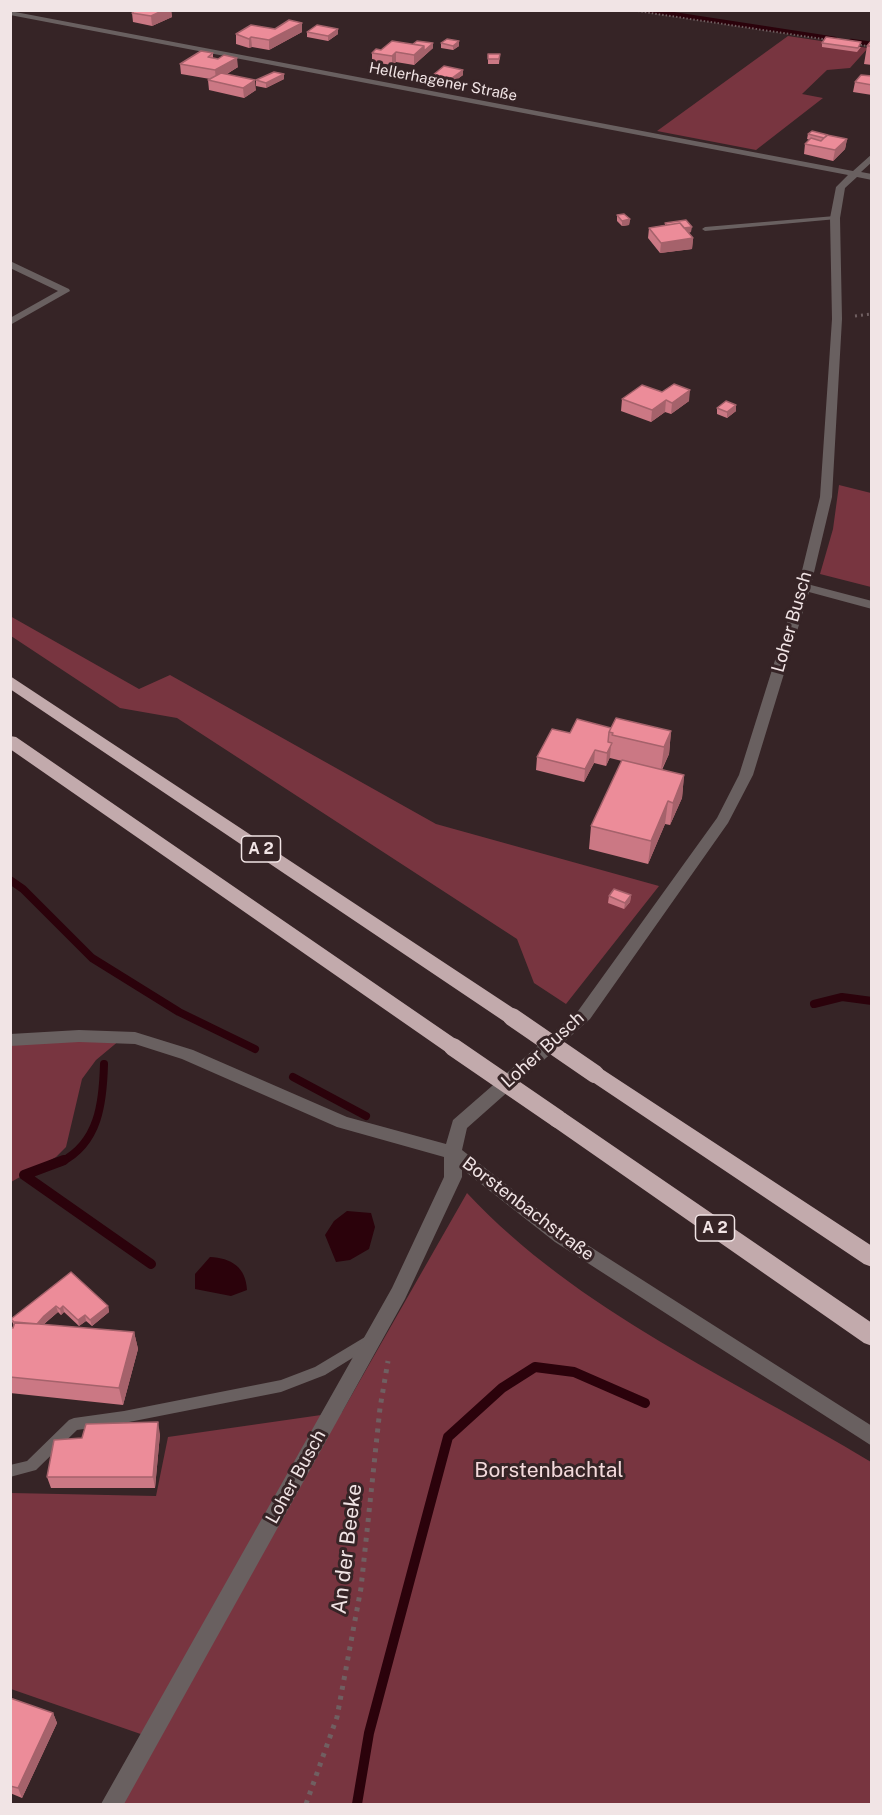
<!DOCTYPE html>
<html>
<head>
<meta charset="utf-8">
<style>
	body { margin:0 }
	#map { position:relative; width:882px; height:1815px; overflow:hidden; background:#362426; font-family:"Public Sans",sans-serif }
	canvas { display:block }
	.frame { position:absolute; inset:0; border:12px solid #f1e4e5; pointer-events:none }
</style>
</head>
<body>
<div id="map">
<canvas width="882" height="1815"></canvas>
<div class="frame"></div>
</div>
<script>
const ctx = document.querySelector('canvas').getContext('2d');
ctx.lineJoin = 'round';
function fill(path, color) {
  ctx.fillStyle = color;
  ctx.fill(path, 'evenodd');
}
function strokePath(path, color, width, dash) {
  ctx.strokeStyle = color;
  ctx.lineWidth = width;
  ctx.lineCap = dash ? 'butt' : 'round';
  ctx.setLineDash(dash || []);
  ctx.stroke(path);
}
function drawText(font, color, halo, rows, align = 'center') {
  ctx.font = font + ' "Public Sans",sans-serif';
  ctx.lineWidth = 6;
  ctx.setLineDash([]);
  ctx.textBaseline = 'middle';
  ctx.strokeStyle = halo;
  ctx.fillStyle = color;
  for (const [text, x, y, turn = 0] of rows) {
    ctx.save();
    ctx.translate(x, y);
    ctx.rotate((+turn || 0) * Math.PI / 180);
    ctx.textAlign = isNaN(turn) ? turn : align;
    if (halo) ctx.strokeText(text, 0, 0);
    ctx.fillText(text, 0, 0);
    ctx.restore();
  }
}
const green = new Path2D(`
	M788 36 868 48 850 68 827 70 802 94 823 98 756 150 657 131Z
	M839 485 871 493V587L820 574 833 529Z
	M10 616 139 689 170 675 436 824 659 886 566 1004 534 983 517 939 177 718 120 708 11 636Z
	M120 1040 96 1060 82 1079 66 1147 56 1157 11 1182 10 1043Z
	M467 1193C578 1312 734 1379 871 1462V1804H119L155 1739 11 1689V1493L156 1496 168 1437 342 1412Z`);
const water = new Path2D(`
	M347 1211 371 1213 375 1227 369 1249 350 1260 336 1262 325 1235 334 1221Z
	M210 1257C231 1258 246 1267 247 1290L231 1296 195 1289V1274Z`);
const streamFar2 = new Path2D(`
	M646 10 835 39
	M851 41 872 44`);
const streamFar1 = new Path2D(`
	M10 880 23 889 92 958 179 1012 255 1049
	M814 1004 842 997 872 1001
	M293 1077 366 1116
	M61 1162C99 1143 103 1102 104 1064`);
const stream = new Path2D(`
	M24 1175 151 1264
	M24 1175 64 1160
	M357 1804 369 1733 448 1437 502 1388 535 1367 574 1372 645 1403`);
const pathFar2 = new Path2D(`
	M631 10 829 40
	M857 44 872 47`);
const pathFar1 = new Path2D(`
	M855 316 872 314`);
const path = new Path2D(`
	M306 1804 337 1717 361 1588 380 1408 388 1361`);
const lane = new Path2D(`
	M835 216 838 218 837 219 705 231 702 229 705 227Z
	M370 1334 375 1336 377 1340 375 1344 325 1375 281 1392 124 1423 77 1430 36 1470 10 1477V1465L27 1461 69 1420 74 1418 124 1411 281 1380 315 1367Z`);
const street = new Path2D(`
	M10 11 853 171 872 154V162L861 172 872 174V180L857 177 845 188 840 218 842 319 832 497 811 585 872 601V609L809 592 753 775 728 823 590 1019 467 1128 462 1150 567 1232 872 1426V1446L555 1242 462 1169V1177L405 1299 124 1804H101L392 1288 444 1177V1157L337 1127 182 1059 135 1044 79 1042 10 1046V1034L79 1030 135 1032 193 1050 347 1117 446 1144 453 1120 578 1011 717 818 739 775 798 587 820 497 832 319 830 218 836 187 848 175 10 15Z
	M10 261 69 289 70 291 10 325V318L58 291 10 268Z`);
const highway = new Path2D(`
	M10 676 519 1012 522 1017 519 1022 512 1024 505 1022 10 689Z
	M10 736 16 737 460 1042 463 1047 460 1052 453 1054 446 1052 10 749Z
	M595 1066 602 1069 872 1246V1267L864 1264 588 1079 585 1074 588 1069Z
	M558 1111 565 1113 872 1323V1346L864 1343 551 1125 548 1119 551 1113Z`);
const highwayBridge = new Path2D(`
	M512 1017 595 1074
	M453 1047 558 1119`);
const wall = new Path2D(`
	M136 10H171L172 17 152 26 133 22 132 13Z
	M275 29 302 32 269 50 252 47 249 48 236 44V34Z
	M307 32 338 34 328 41 307 37Z
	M872 40V65L864 64 867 46Z
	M459 41V46L453 50 441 48V43Z
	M433 43V48L414 65 396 62 392 65 372 62V53L381 50 413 44Z
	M822 43 861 47 857 52 822 47Z
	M213 53V58L238 67 227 74 256 90 244 98 209 90 208 80 210 79 181 74 180 64Z
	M488 54H500L499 64H488Z
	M463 70V75L452 83 433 80V75Z
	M284 74V79L266 88 256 86V80Z
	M871 76H872V95L853 92 855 82Z
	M808 134 847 139 845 149 833 161 804 154 805 144 810 140 807 139Z
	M617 215 630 219 629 225 622 226 617 221Z
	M665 223 691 232 688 233 693 238 692 249 660 253 648 238 649 228 665 225Z
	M622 399 689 401 671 414 665 412 651 422 621 411Z
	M736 405V411L727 418 717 414V408Z
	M611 728 671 731 669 754 662 770 684 775 682 798 670 825 665 824 648 864 589 849 591 826 622 761 610 758V757L606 766 594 763 584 782 536 770 537 757 570 733Z
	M631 895 630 902 624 909 608 903 609 896Z
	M71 1272 108 1306 109 1312 92 1326 86 1321 79 1326 64 1312 61 1315 58 1312 43 1325 134 1332 138 1349 123 1405 10 1393V1327L13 1328 14 1326 11 1319Z
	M160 1434 155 1488H51L47 1477Z
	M10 1698 53 1713 57 1723 22 1798 10 1793Z`);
const shadedWall = new Path2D(`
	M164 10H171L172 17 152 26 151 16Z
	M302 23V32L269 50V40Z
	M338 29V34L328 41V36Z
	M251 37 252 47 249 48V39Z
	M459 41V46L453 50V46Z
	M433 43V48L414 65V55L424 46Z
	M396 52V62L392 65V56Z
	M237 58 238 67 216 80 215 70Z
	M463 70V75L452 83V78Z
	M284 74V79L266 88V83Z
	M255 80 256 90 244 98 243 88Z
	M847 139 845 149 833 161 835 150Z
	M630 219 629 225 622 226V221Z
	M692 227 691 232 671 235V230Z
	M693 238 692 249 660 253 661 243Z
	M690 390 689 401 671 414 672 403Z
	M666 400 665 412 651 422 652 410Z
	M736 405V411L727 418V412Z
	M671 731 669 754 661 770 664 747Z
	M611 745 610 757 606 766 607 753Z
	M595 750 594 763 584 782 585 769Z
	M684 775 682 798 670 825 673 803Z
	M668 801 665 824 648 864 651 841Z
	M631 895 630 902 624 909 625 903Z
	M56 1306 58 1312 46 1322 33 1338 31 1332 44 1316Z
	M63 1306 64 1312 61 1315 60 1309Z
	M108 1306 109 1312 92 1326 90 1320Z
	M85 1315 86 1321 79 1326 78 1320Z
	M134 1332 138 1349 123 1405 119 1388Z
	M158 1422 160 1434 155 1488 153 1477Z
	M53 1713 57 1723 22 1798 18 1788Z`);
const building = new Path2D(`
	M136 10H164L151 16 132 13Z
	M289 20 302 23 269 40 251 37 249 39 236 34 251 25 275 29Z
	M317 25 338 29 328 36 307 32Z
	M826 37 861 42 858 48 822 43Z
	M447 39 459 41 453 46 441 43Z
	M872 40V46H867Z
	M392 41 424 46 414 55 396 52 392 56 372 53 376 49 381 50Z
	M417 41 433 43 424 51V46L413 44Z
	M201 51 213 53 208 57 218 59 224 55 237 58 215 70 180 64Z
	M488 54H500L499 59H488Z
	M444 66 463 70 452 78 433 75Z
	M274 72 284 74 266 83 256 80Z
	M221 73 255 80 243 88 208 80Z
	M861 75 872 76V85L855 82Z
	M812 131 828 135 824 138 808 134Z
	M827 135 847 139 835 150 805 144 811 138 821 141Z
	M624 214 630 219 622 221 617 215Z
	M686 220 692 227 684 228 680 223 667 225 665 223Z
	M680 223 693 238 661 243 649 228Z
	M674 384 690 390 672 403 666 400 652 410 622 399 642 385 662 392Z
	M726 401 736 405 727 412 717 408Z
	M616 718 671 731 664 747 612 735 613 733 609 732Z
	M577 719 611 728 609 732 608 742 612 743 607 753 595 750 585 769 537 757 552 729 570 733Z
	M622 760 684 775 673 803 668 801 651 841 591 826Z
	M614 889 631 895 625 903 609 896Z
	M71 1272 108 1306 90 1320 85 1315 78 1320 63 1306 60 1309 56 1306 44 1316 37 1324 15 1323 11 1319Z
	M15 1322 134 1332 119 1388 10 1377V1327L13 1328Z
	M158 1422 153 1477H47L54 1440 82 1438 86 1424Z
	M10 1698 53 1713 18 1788 10 1786Z`);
const farStreetnames = [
	["Hellerhagener Straße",443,82,11]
];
const shields = [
	[261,849,39],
	[715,1228,39]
];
const shieldNames = [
	["A 2",261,849],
	["A 2",715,1228]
];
const streetNames = [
	["Loher Busch",792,622,-74],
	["Loher Busch",543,1050,-42],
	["Borstenbachstraße",528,1209,37],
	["Loher Busch",296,1477,-61]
];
const nearParknames = [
	["Borstenbachtal",549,1471]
];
const nearStreetnames = [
	["An der Beeke",347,1549,-83]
];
fill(green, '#783540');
fill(water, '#2b020b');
strokePath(streamFar2, '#2b020b', 4.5);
strokePath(streamFar1, '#2b020b', 8);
strokePath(stream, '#2b020b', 10);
strokePath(pathFar2, '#705f61', 2, [1.5, 2]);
strokePath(pathFar1, '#705f61', 3, [2, 4]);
strokePath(path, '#705f61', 5, [4, 6]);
fill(lane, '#696060');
fill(street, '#696060');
fill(highway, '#c2aaac');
strokePath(highwayBridge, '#c2aaac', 18);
fill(wall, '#cb7884');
fill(shadedWall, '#a5626b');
fill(building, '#ec8c99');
strokePath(building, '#a5626b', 1.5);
drawText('15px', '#f1e4e5', '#362426', farStreetnames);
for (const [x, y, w] of shields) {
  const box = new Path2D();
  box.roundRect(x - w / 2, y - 13, w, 26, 4.5);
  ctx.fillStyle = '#362426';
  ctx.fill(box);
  strokePath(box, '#f1e4e5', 1.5);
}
drawText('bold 16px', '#f1e4e5', null, shieldNames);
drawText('18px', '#f1e4e5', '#362426', streetNames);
drawText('21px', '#f4dadc', '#362426', nearParknames);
drawText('21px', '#f1e4e5', '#362426', nearStreetnames);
</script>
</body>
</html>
